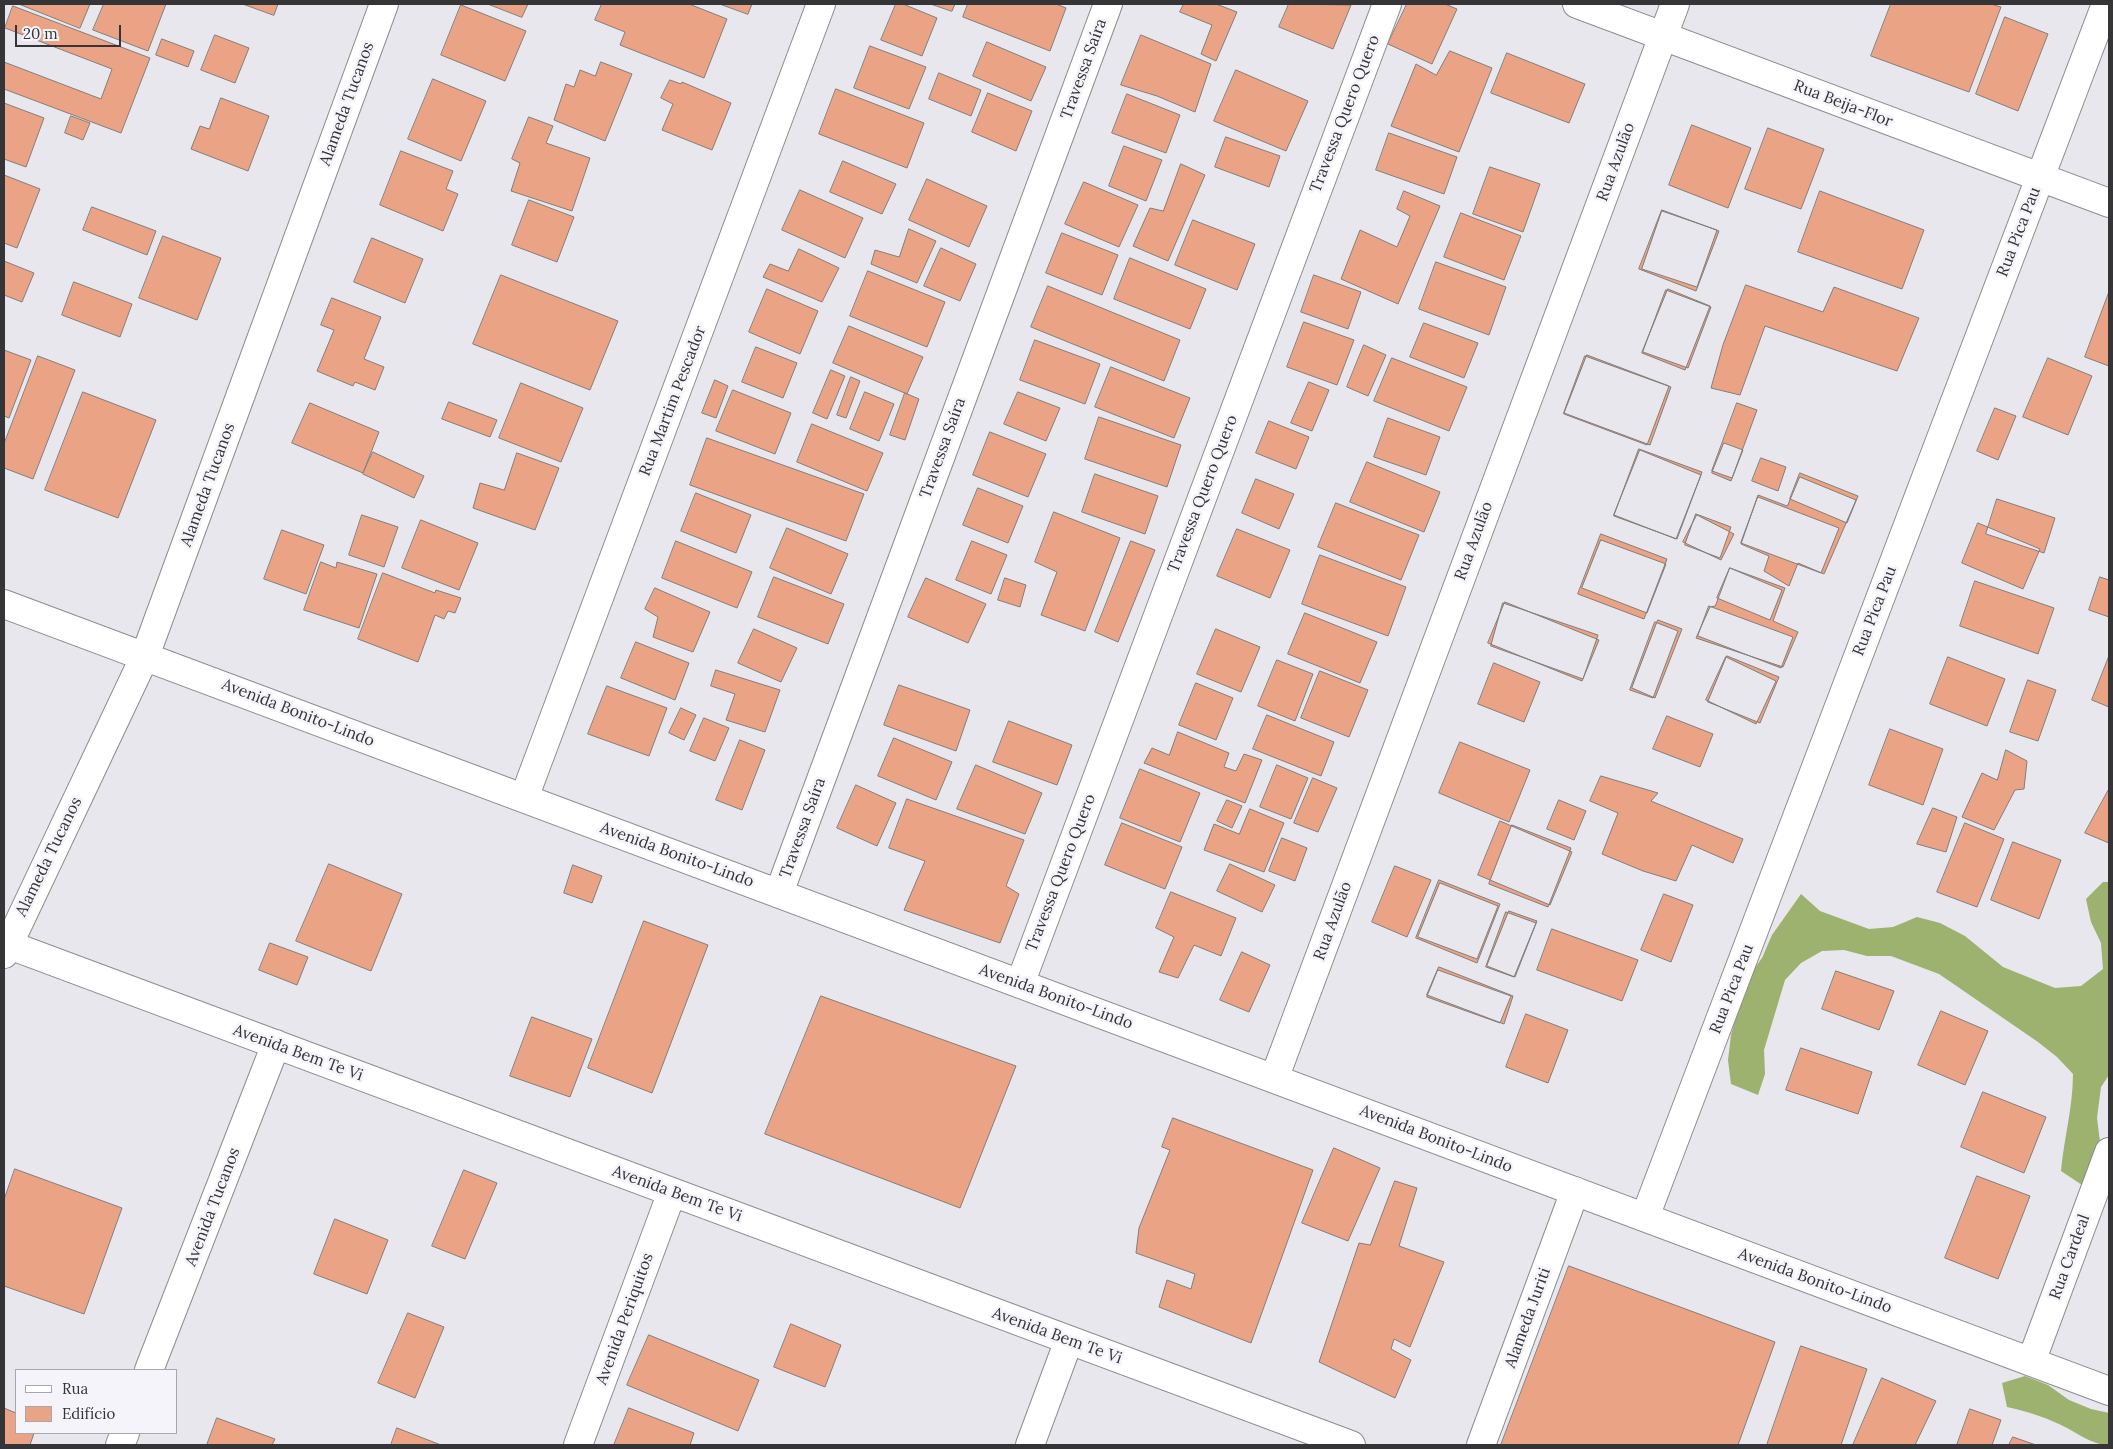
<!DOCTYPE html>
<html>
<head>
<meta charset="utf-8">
<style>
	body { margin:0 }
	#map { position:relative; width:2113px; height:1449px; overflow:hidden; background:#e7e7ed; font-family:Lora,serif }
	canvas { display:block }
	.frame { position:absolute; inset:0; border:5px solid #353537; pointer-events:none }
	.legend { position:absolute; left:15px; top:1369px; width:162px; height:65px; box-sizing:border-box; background:#f4f4fa; border:1px solid #a8a8ac; margin:0; padding:6px 9px; list-style:none; font-size:15px; color:#353537 }
	.legend li { display:flex; align-items:center; gap:10px; height:25px }
	.legend b { width:25px; border:1px solid #a8a8ac }
	.scale { position:absolute; left:15px; top:25px; width:106px; height:22px; box-sizing:border-box; border:2px solid #353537; border-top:0; padding-left:6px; font-size:15px; line-height:18px; white-space:nowrap; color:#353537; -webkit-text-stroke:4px #f4f4fa; paint-order:stroke }
</style>
</head>
<body>
<div id="map">
<canvas width="2113" height="1449"></canvas>
<div class="frame"></div>
<ul class="legend">
<li><b style="height:6px;background:#fff"></b>Rua</li>
<li><b style="height:14px;background:#eaa384"></b>Edifício</li>
</ul>
<div class="scale">20 m</div>
</div>
<script>
const ctx = document.querySelector('canvas').getContext('2d');
ctx.lineJoin = 'round';
function fill(path, color) {
  ctx.fillStyle = color;
  ctx.fill(path, 'evenodd');
}
function strokePath(path, color, width, dash) {
  ctx.strokeStyle = color;
  ctx.lineWidth = width;
  ctx.lineCap = dash ? 'butt' : 'round';
  ctx.setLineDash(dash || []);
  ctx.stroke(path);
}
function drawText(font, color, halo, rows, align = 'center') {
  ctx.font = font + ' Lora,serif';
  ctx.lineWidth = 5;
  ctx.setLineDash([]);
  ctx.textBaseline = 'middle';
  ctx.strokeStyle = halo;
  ctx.fillStyle = color;
  for (const [text, x, y, turn = 0] of rows) {
    ctx.save();
    ctx.translate(x, y);
    ctx.rotate((+turn || 0) * Math.PI / 180);
    ctx.textAlign = isNaN(turn) ? turn : align;
    if (halo) ctx.strokeText(text, 0, 0);
    ctx.fillText(text, 0, 0);
    ctx.restore();
  }
}
const forest = new Path2D(`
	M2103 882H2109V1075L2101 1087 2097 1118 2100 1142 2094 1164 2082 1185 2061 1171C2064 1138 2073 1107 2073 1074L2057 1057 2038 1042 1939 974 1891 956H1867L1844 950 1822 951 1801 963 1785 980 1764 1050 1765 1074 1758 1095 1731 1084 1728 1060 1731 1035 1745 981 1762 958 1772 935 1801 894 1820 911 1869 929 1893 927 1917 917 1940 923 1965 936 2003 967 2055 988 2081 986 2103 969 2101 943 2091 922 2086 899Z
	M2025 1376 2048 1385 2069 1400 2091 1409 2109 1413V1445C2091 1445 2075 1431 2059 1424 2042 1416 2025 1411 2007 1407L2002 1383Z`);
const building = new Path2D(`
	M19 4H90L80 28Z
	M104 4H166L148 51 93 30Z
	M243 4H278L274 15Z
	M488 4H528L522 17Z
	M602 4H689L727 19 704 78 620 45 625 32 595 20Z
	M720 4H752L748 14Z
	M896 4H903L937 18 922 56 881 40Z
	M931 4H955L952 11Z
	M968 4H1056L1066 8 1050 51 963 17Z
	M1184 4H1216L1237 12 1216 61 1201 54 1212 25 1180 12Z
	M1289 4 1351 5 1333 49 1279 27Z
	M1407 4H1445L1457 9 1432 64 1388 44Z
	M1891 4H1991L2001 7 1969 92 1871 56Z
	M461 5 526 31 505 81 441 55Z
	M13 6 150 58 121 133 4 89V62L101 99 112 69 5 28Z
	M2005 17 2048 34 2018 111 1976 94Z
	M215 35 249 48 235 83 201 70Z
	M1141 35 1211 64 1195 112 1157 96 1121 85Z
	M162 39 194 51 188 67 156 55Z
	M987 42 1046 67 1031 101 973 76Z
	M870 46 926 67 909 109 854 88Z
	M1450 51 1492 68 1459 152 1391 126 1416 64 1436 75Z
	M1507 53 1585 84 1569 123 1491 93Z
	M601 62 632 74 605 141 554 120 566 84 574 87 580 70 595 76Z
	M1236 70 1308 101 1286 151 1214 121Z
	M939 73 981 90 971 116 929 99Z
	M433 79 486 101 461 161 408 139Z
	M670 80 681 84 682 82 731 103 712 150 662 130 673 104 661 98Z
	M836 89 924 123 907 168 819 134Z
	M988 93 1032 111 1016 151 972 132Z
	M1127 94 1180 115 1166 153 1112 133Z
	M221 98 269 116 248 171 191 149 200 126 209 129Z
	M4 103 44 118 26 167 4 159Z
	M71 116 90 123 83 140 65 133Z
	M529 117 553 126 546 143 590 158 572 211 511 191 520 163 512 159Z
	M1692 125 1751 148 1728 208 1669 185Z
	M1768 128 1824 149 1801 209 1745 189Z
	M1389 133 1457 157 1444 194 1376 170Z
	M1226 137 1280 156 1269 187 1215 167Z
	M1124 146 1162 160 1146 201 1109 186Z
	M401 151 453 171 446 189 458 194 443 231 380 205Z
	M843 161 896 184 882 214 830 192Z
	M1181 164 1205 175 1168 261 1133 246 1150 208 1163 211Z
	M1490 167 1540 184 1523 232 1473 214Z
	M4 175 40 189 17 248 4 243Z
	M927 179 987 206 969 247 909 220Z
	M1084 182 1138 205 1119 247 1065 224Z
	M800 190 863 218 845 258 782 230Z
	M1404 191 1440 206 1398 304 1341 279 1360 230 1397 247 1410 216 1397 209Z
	M1820 191 1924 230 1902 289 1798 252Z
	M529 200 574 217 557 262 512 245Z
	M92 207 156 231 147 255 83 230Z
	M1662 210 1719 231 1696 291 1639 269Z
	M1662 211 1717 230 1697 287 1642 269Z
	M1461 213 1521 236 1504 280 1444 257Z
	M1193 220 1255 244 1237 290 1175 265Z
	M909 229 936 241 917 283 871 264 875 250 899 257Z
	M1062 233 1118 255 1102 295 1046 273Z
	M163 236 221 258 197 320 139 298Z
	M372 238 423 259 405 303 354 282Z
	M941 248 976 264 960 301 924 286Z
	M799 249 839 268 822 302 763 277 770 264 788 271Z
	M1130 258 1206 289 1190 329 1114 299Z
	M4 261 34 273 22 302 4 295Z
	M1436 262 1506 287 1489 335 1419 309Z
	M868 271 945 302 927 347 850 316Z
	M501 275 618 321 590 390 473 344Z
	M1314 275 1361 292 1348 329 1301 312Z
	M74 282 132 304 120 337 62 315Z
	M1746 285 1823 312 1834 287 1919 318 1897 371 1765 326 1740 395 1711 388 1723 345Z
	M1048 286 1180 340 1164 381 1031 327Z
	M767 289 818 311 800 354 749 332Z
	M1668 289 1710 306 1685 370 1642 353Z
	M1666 290 1711 307 1688 368 1643 352Z
	M2109 292V366L2085 357Z
	M332 298 381 317 364 359 384 367 375 390 355 382 353 386 317 371 334 330 321 325Z
	M1304 322 1354 340 1337 385 1287 367Z
	M1424 323 1478 343 1464 378 1410 357Z
	M849 326 923 357 907 394 833 363Z
	M1035 340 1100 364 1085 404 1020 380Z
	M1364 345 1386 355 1368 396 1347 387Z
	M756 347 797 363 783 398 742 382Z
	M4 350 31 360 9 418 4 416Z
	M1587 355 1669 386 1647 445 1564 414Z
	M38 356 75 370 33 479 4 468V444Z
	M1585 356 1671 387 1650 445 1564 413Z
	M1392 358 1467 387 1449 431 1374 401Z
	M2048 358 2092 376 2068 435 2023 417Z
	M1111 367 1190 398 1174 438 1095 407Z
	M831 370 845 376 827 419 813 413Z
	M851 377 860 381 846 418 837 415Z
	M715 380 728 386 716 418 702 413Z
	M1309 382 1329 390 1312 431 1291 423Z
	M521 383 583 408 561 462 499 438Z
	M733 390 791 413 775 454 716 431Z
	M83 392 156 420 118 518 45 490Z
	M865 392 894 404 879 441 850 429Z
	M1018 392 1060 408 1046 441 1004 424Z
	M905 393 919 399 905 440 890 435Z
	M449 402 497 420 490 437 442 419Z
	M310 403 379 432 363 473 292 443Z
	M1737 403 1757 410 1732 478 1712 471Z
	M1995 408 2016 416 1998 460 1977 451Z
	M1099 417 1181 445 1167 487 1085 459Z
	M1388 418 1440 437 1426 475 1374 457Z
	M1269 421 1309 437 1296 469 1256 453Z
	M812 424 883 453 867 491 797 462Z
	M990 432 1046 454 1028 497 973 475Z
	M707 438 864 494 846 541 690 485Z
	M1724 443 1743 450 1731 481 1712 473Z
	M1639 449 1702 472 1677 539 1614 516Z
	M1640 450 1701 475 1676 539 1614 515Z
	M373 452 424 476 414 498 363 474Z
	M517 453 559 468 535 530 473 508 480 483 504 490Z
	M1761 458 1786 467 1778 491 1752 481Z
	M1367 462 1440 492 1424 532 1350 502Z
	M1800 473 1858 496 1847 523 1790 499Z
	M1095 474 1158 496 1145 534 1082 512Z
	M1800 477 1856 500 1824 574 1798 563 1789 586 1764 571 1769 556 1741 544 1758 495 1787 506Z
	M1256 479 1294 494 1279 529 1242 513Z
	M978 488 1023 506 1008 543 963 525Z
	M696 493 751 515 736 553 681 531Z
	M1758 497 1839 528 1821 573 1741 543Z
	M1997 499 2055 518 2044 553 1986 534Z
	M1336 503 1419 535 1401 580 1318 547Z
	M1054 512 1120 538 1085 631 1041 615 1057 572 1035 562Z
	M1696 514 1731 527 1720 558 1685 545Z
	M362 515 398 527 384 567 349 555Z
	M1697 515 1734 534 1721 560 1683 542Z
	M421 520 478 543 459 590 402 568Z
	M1978 523 2040 549 2023 589 1962 563Z
	M787 528 848 554 831 594 770 568Z
	M1237 529 1290 550 1270 598 1217 576Z
	M282 530 324 545 306 594 264 579Z
	M1601 534 1667 559 1644 619 1578 594Z
	M1601 540 1666 564 1647 613 1582 588Z
	M676 541 752 572 737 608 662 578Z
	M972 541 1007 555 991 594 956 580Z
	M1131 541 1155 550 1118 642 1095 632Z
	M1320 555 1406 587 1388 636 1302 604Z
	M321 562 336 568 337 562 377 574 359 628 304 610Z
	M1730 568 1785 588 1773 621 1798 632 1783 667 1696 638 1710 607 1715 606Z
	M1730 568 1782 590 1770 620 1717 598Z
	M383 573 435 593 436 590 461 598 455 613 448 611 444 619 435 615 418 662 358 639Z
	M774 577 844 604 828 644 758 617Z
	M2100 577 2109 580V617L2089 610Z
	M926 578 986 604 968 643 908 617Z
	M1005 578 1026 585 1020 607 998 600Z
	M1975 581 2054 608 2038 654 1960 626Z
	M655 588 710 612 693 652 653 637 658 617 645 609Z
	M1505 602 1599 640 1582 681 1488 643Z
	M1503 603 1598 635 1583 679 1491 646Z
	M1709 606 1793 637 1781 668 1698 636Z
	M1305 613 1377 642 1360 683 1288 654Z
	M1658 620 1682 629 1655 698 1632 688Z
	M1655 622 1678 631 1653 698 1630 690Z
	M754 629 797 648 781 682 738 663Z
	M1216 629 1260 647 1241 692 1197 674Z
	M636 642 689 663 675 700 621 678Z
	M1727 656 1779 677 1760 723 1708 702Z
	M2109 656V707L2092 700Z
	M1726 657 1776 681 1756 724 1706 700Z
	M1948 657 2005 679 1987 726 1930 704Z
	M1277 660 1313 674 1295 721 1258 706Z
	M1494 663 1540 682 1524 722 1478 704Z
	M716 670 780 690 765 732 726 720 735 694 711 686Z
	M1320 671 1368 690 1349 737 1301 718Z
	M2028 680 2056 690 2038 741 2010 732Z
	M1196 683 1233 698 1216 740 1179 725Z
	M899 685 970 710 956 751 884 725Z
	M607 686 667 708 649 756 588 734Z
	M681 708 696 715 684 740 669 733Z
	M1267 715 1334 742 1321 776 1253 749Z
	M1667 716 1713 734 1700 767 1653 749Z
	M704 718 729 728 715 761 690 751Z
	M1009 721 1072 745 1057 785 993 762Z
	M1890 729 1943 749 1923 805 1869 785Z
	M1178 732 1229 753 1224 767 1236 771 1244 754 1262 760 1245 803 1144 763 1152 748 1169 755Z
	M894 738 952 762 936 800 878 776Z
	M740 740 765 750 742 810 716 800Z
	M1460 742 1530 770 1509 822 1439 793Z
	M2006 750 2027 761 2024 789 2015 790 1994 830 1962 817 1982 773 1997 780Z
	M976 765 1042 793 1025 834 957 809Z
	M1277 765 1308 778 1291 819 1260 807Z
	M1140 769 1200 793 1180 842 1120 818Z
	M1601 776 1658 793 1651 801 1743 839 1733 863 1692 845 1676 881 1643 871 1602 854 1618 813 1590 801Z
	M1313 778 1337 788 1318 832 1294 823Z
	M856 785 896 803 877 846 837 828Z
	M2109 789V843L2085 833Z
	M907 799 1024 840 1006 886 1019 894 1000 943 904 910 925 861 889 848Z
	M1227 800 1242 806 1232 828 1217 821Z
	M1559 800 1586 811 1574 840 1547 829Z
	M1933 808 1957 817 1946 852 1917 844Z
	M1250 809 1284 823 1264 872 1204 850 1214 824 1239 834Z
	M1500 821 1572 852 1550 905 1478 875Z
	M1122 823 1182 847 1165 889 1105 865Z
	M1965 823 2004 839 1977 907 1937 892Z
	M1512 825 1571 848 1548 907 1489 884Z
	M1282 838 1307 848 1295 881 1269 871Z
	M2013 842 2061 860 2039 919 1991 900Z
	M329 864 402 894 371 971 296 941Z
	M1230 864 1275 885 1262 912 1217 891Z
	M573 865 602 876 592 903 564 893Z
	M1395 866 1431 880 1407 937 1372 922Z
	M1439 880 1500 904 1477 963 1416 938Z
	M1440 883 1498 906 1477 959 1418 937Z
	M1171 892 1236 918 1221 956 1194 945 1178 978 1159 972 1174 937 1156 928Z
	M1664 894 1693 905 1671 962 1641 950Z
	M1509 911 1537 921 1515 977 1487 966Z
	M1506 912 1536 923 1514 977 1486 967Z
	M644 921 708 945 652 1093 588 1068Z
	M1552 929 1638 960 1622 1001 1537 970Z
	M270 943 308 957 297 985 259 970Z
	M1242 952 1270 965 1249 1012 1220 1000Z
	M1439 967 1513 996 1504 1024 1427 995Z
	M1438 970 1511 996 1500 1023 1427 997Z
	M1836 971 1894 991 1879 1030 1822 1009Z
	M821 996 1016 1066 960 1208 765 1134Z
	M1941 1011 1988 1031 1965 1085 1918 1065Z
	M1526 1014 1568 1030 1548 1083 1506 1067Z
	M532 1017 592 1039 570 1097 510 1076Z
	M1801 1048 1872 1072 1858 1114 1786 1090Z
	M1983 1092 2046 1117 2024 1173 1961 1147Z
	M1173 1118 1313 1170 1251 1343 1159 1307 1167 1280 1191 1289 1195 1274 1136 1253 1139 1228 1170 1150 1162 1147Z
	M1334 1148 1380 1168 1348 1241 1302 1223Z
	M15 1169 122 1208 84 1314 4 1286V1200Z
	M464 1170 497 1183 465 1259 432 1246Z
	M1977 1176 2030 1196 1998 1279 1945 1258Z
	M1395 1181 1417 1188 1399 1246 1444 1262 1410 1347 1394 1339 1391 1349 1411 1360 1395 1398 1319 1362 1359 1243 1370 1245Z
	M335 1219 388 1240 367 1294 314 1274Z
	M1569 1266 1775 1342 1738 1445H1501Z
	M408 1313 444 1327 415 1398 378 1383Z
	M791 1324 841 1345 825 1387 774 1367Z
	M649 1335 759 1380 738 1431 627 1385Z
	M1801 1346 1867 1369 1841 1445H1767Z
	M1882 1378 1936 1401 1915 1445H1853Z
	M4 1408 16 1413V1433H34L30 1445H4Z
	M629 1408 694 1433 690 1445H614Z
	M1970 1409 2001 1420 1992 1445H1957Z
	M217 1418 275 1439 272 1445H207Z
	M397 1428 441 1445H391Z
	M2013 1437 2036 1445H2009Z`);
const street = new Path2D(`
	M1577 4 2109 203
	M4 604 2109 1391
	M524 798 821 4
	M779 893 1108 4
	M4 943 1351 1445
	M4 954 145 656 384 4
	M1020 984 1387 4
	M1274 1079 1675 4
	M1645 1217 2106 4
	M2031 1362 2109 1152
	M149 1370 276 1044
	M120 1445 125 1433
	M578 1445 672 1192
	M1030 1445 1069 1340
	M1481 1445 1575 1191`);
const streetNames = [
	["Travessa Saíra",1084,69,-70],
	["Alameda Tucanos",347,104,-70],
	["Rua Beija-Flor",1843,104,21],
	["Travessa Quero Quero",1345,114,-69],
	["Rua Azulão",1616,162,-70],
	["Rua Pica Pau",2019,232,-69],
	["Rua Martim Pescador",673,401,-69],
	["Travessa Saíra",943,448,-70],
	["Alameda Tucanos",208,485,-70],
	["Travessa Quero Quero",1203,494,-69],
	["Rua Azulão",1474,541,-70],
	["Rua Pica Pau",1875,611,-69],
	["Avenida Bonito-Lindo",298,713,21],
	["Travessa Saíra",803,828,-70],
	["Avenida Bonito-Lindo",677,855,20],
	["Alameda Tucanos",49,857,-64],
	["Travessa Quero Quero",1061,873,-69],
	["Rua Azulão",1333,921,-70],
	["Rua Pica Pau",1732,989,-69],
	["Avenida Bonito-Lindo",1056,997,20],
	["Avenida Bem Te Vi",298,1053,20],
	["Avenida Bonito-Lindo",1436,1139,21],
	["Avenida Bem Te Vi",677,1194,20],
	["Avenida Tucanos",213,1207,-69],
	["Rua Cardeal",2070,1257,-70],
	["Avenida Bonito-Lindo",1815,1281,20],
	["Alameda Juriti",1528,1318,-70],
	["Avenida Periquitos",625,1319,-70],
	["Avenida Bem Te Vi",1057,1336,20]
];
fill(forest, '#9cb26e');
fill(building, '#eaa384');
strokePath(building, '#837d7a', 1);
strokePath(street, '#8c8c92', 30);
strokePath(street, '#fff', 28);
drawText('16px', '#353537', '#f4f4fa', streetNames);
</script>
</body>
</html>
